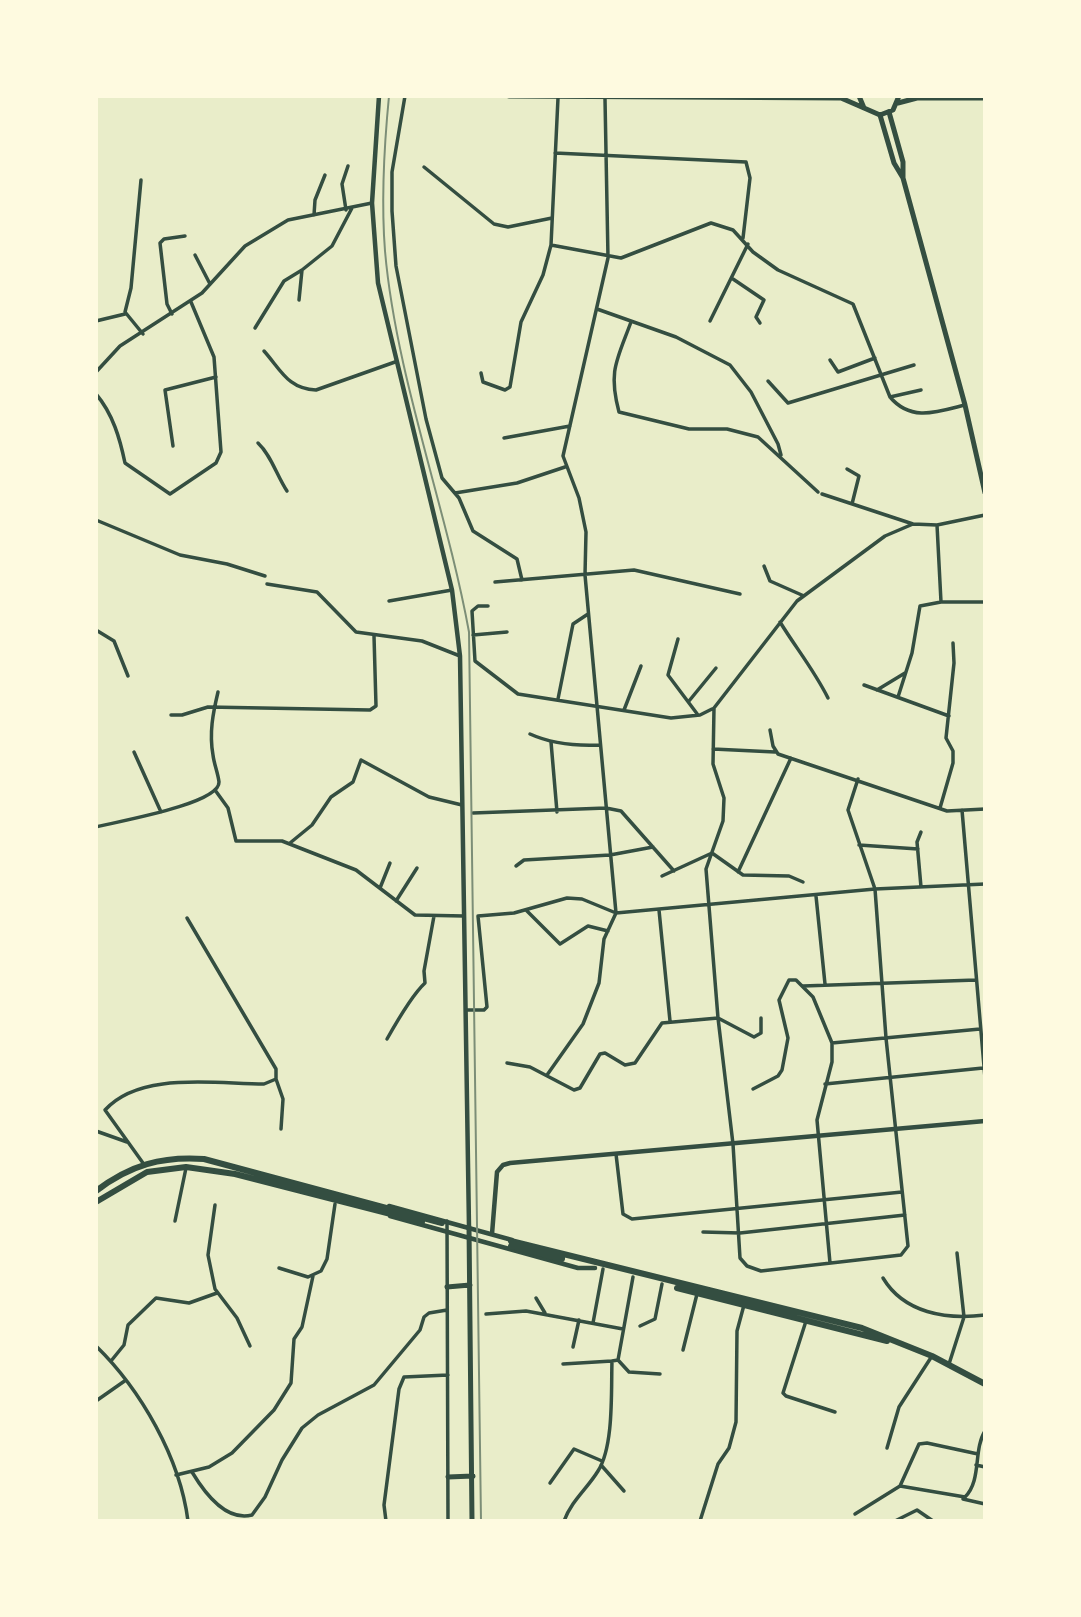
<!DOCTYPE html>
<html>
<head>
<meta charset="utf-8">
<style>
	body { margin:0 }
	#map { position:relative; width:1081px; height:1617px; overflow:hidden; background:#e9edc9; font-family:"DejaVu Sans",sans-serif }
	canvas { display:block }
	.frame { position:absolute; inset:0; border:98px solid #fefae0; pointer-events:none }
</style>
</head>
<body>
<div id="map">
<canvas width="1081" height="1617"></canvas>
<div class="frame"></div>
</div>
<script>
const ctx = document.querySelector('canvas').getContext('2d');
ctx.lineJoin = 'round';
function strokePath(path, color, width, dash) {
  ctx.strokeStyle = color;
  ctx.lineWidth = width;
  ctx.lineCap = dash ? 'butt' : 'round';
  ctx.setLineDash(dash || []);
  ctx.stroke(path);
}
const minor = new Path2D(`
	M405 96 392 172V211L396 266 426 419 442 478 459 498 473 531 517 559 522 580
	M605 99 608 258 563 456 579 498 586 532 585 575 616 913 875 889 985 884
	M555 153 746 162 750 178 743 238
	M424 167 494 224 508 227 552 218
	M141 180 131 288 125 312 143 334
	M346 210 342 184 348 166
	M314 215 315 200 325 175
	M551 245 621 258 711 223 733 230 753 252 778 270 853 304 890 397C911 422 937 412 965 405
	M195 255 210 284
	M733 279 764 300 756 317 760 323
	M299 300 302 270 332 246 352 208
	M597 309 676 337 730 365 751 392 778 444 781 455
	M172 314 167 304 160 243 164 239 185 236
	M96 321 125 314
	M710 321 748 244
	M631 322C617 360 608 371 619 412L689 429H727L758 437 818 492
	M255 328 284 281 302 270
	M264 351C281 370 288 389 316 390L395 362
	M830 360 838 372 875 358
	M96 372 120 346 202 293 245 246 288 220 372 203
	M481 373 483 382 505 390 510 387 521 322 543 275 551 245 558 98
	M768 381 788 403 914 365
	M96 394C113 414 120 439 125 463L170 494 216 463 221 452 214 357 191 302
	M890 397 921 390
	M504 438 570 426
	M258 443C271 455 277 476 287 491
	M173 446 165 390 216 377
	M847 469 859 476 852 504
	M455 493 517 483 565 467
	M822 494 913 524 937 525 985 515
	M96 520 180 555 227 564 265 576
	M937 525 941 602
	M764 566 770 581 804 596
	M495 582 634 570 740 594
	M267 584 317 592 356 632 422 641 460 656
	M389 601 452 590
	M488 606H478L472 611 475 661 518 694 671 718 700 715 712 709
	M780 622C796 648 814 670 828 698
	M96 630 114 641 128 676
	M473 635 507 632
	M678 639 668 675 698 715
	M864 685 949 716
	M877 690 905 673
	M898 697 912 653 920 606 941 602H985
	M558 699 573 624 588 614
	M689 701 716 668
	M624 710 641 666
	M171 715H182L208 707 370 710 376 706 374 636
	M770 730 773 746 778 754 947 811 985 809
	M530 734C552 744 575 746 599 745
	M551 742 557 812
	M713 749 775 752
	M134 752 161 812
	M858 779 848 810 875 889 886 1038 908 1246 901 1255 761 1271 747 1266 740 1258 733 1144 718 1018 706 869 723 821 724 798 713 764 714 708 797 601 885 536 913 524
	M215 790 228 808 236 841H282L356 870 415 915 464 916
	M940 808 953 763V751L946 738 954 663 953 643
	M962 810 985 1078
	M473 813 606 808 621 811 674 871
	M96 827C115 822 220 804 219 782 218 773 214 764 213 755 209 733 213 713 218 692
	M290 843 312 825 331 797 353 782 361 760 429 797 462 805
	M859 845 918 849
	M516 866 524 860 610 855 653 847
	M738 872 791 758
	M662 876 712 853 743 875 789 876 803 882
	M921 887 917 842 921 832
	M380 888 390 863
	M816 896 825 984
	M396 901 417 868
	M526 910 560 944 588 926 608 931
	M659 910 670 1021
	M803 986 976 980
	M466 1010H484L487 1007 478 916 514 913 567 898 582 899 616 913 604 939 599 983 583 1024 547 1075
	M387 1039C396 1023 412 995 425 983L424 971 434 916
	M832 1043 980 1029
	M507 1063 530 1067 574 1090 580 1088 600 1054 605 1053 625 1065 635 1063 662 1023 718 1018 754 1037 761 1033V1018
	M276 1079 283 1099 281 1129
	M825 1084 983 1068
	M753 1089 778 1076 782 1070 788 1038 779 1000 789 980H796L813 997 832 1043V1062L817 1120 830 1263
	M96 1131 127 1142
	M616 1154 623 1214 632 1219 902 1192
	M143 1163 105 1110C140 1071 215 1084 264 1084L276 1079V1069L187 918
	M215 1205 208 1255 215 1289 237 1318 250 1346
	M175 1221 186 1168
	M447 1221 448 1521
	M703 1232 740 1233 905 1215
	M279 1268 308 1277 321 1271 327 1259 335 1204
	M883 1278C904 1313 946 1320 985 1315
	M536 1298 545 1313
	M486 1314 526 1311 623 1329
	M806 1321 783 1393 786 1396 835 1412
	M593 1323 603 1269
	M640 1326 655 1319 662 1284
	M96 1346C141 1390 180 1458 188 1521
	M573 1347 579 1320
	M683 1350 697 1294
	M618 1360 629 1372 660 1374
	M111 1361 124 1345 128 1325 156 1298 189 1303 217 1293
	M563 1364 612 1361
	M949 1364 964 1317 957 1253
	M96 1401 126 1380
	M887 1448 899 1407 932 1356
	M601 1465 624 1491
	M976 1465 985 1467
	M192 1472C204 1492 225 1522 252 1515L265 1497 282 1460 302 1428 318 1415 374 1385 420 1330 424 1317 429 1313 447 1310
	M176 1475 209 1467 232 1453 274 1410 291 1383 294 1339 302 1327 313 1276
	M550 1483 574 1449 602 1461
	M900 1486 965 1497C982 1480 973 1450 985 1431
	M963 1499 985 1504
	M855 1514 900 1486 919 1444 927 1443 978 1454
	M386 1521 384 1505 399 1389 404 1377 448 1375
	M564 1521C572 1500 587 1489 598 1471 614 1446 611 1391 612 1361L618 1360 633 1277
	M700 1521 718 1464 729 1448 736 1422 737 1331 744 1305
	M895 1521 917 1510 933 1521`);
const tertiary = new Path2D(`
	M379 96 372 203 378 283 452 590 460 656 469 1227
	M389 1206 512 1240
	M390 1216 578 1268H595
	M492 1234 497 1172 503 1165 510 1163 985 1121`);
const secondary = new Path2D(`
	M889 112 903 162V178L965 405 985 493
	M880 115 894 163 903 178
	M469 1227 472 1521
	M447 1287 470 1285
	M448 1477 473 1476`);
const primary = new Path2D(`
	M509 96 841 98 864 108
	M859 96 864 108 880 115 893 110 899 96
	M898 103 917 98H985`);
const trunk = new Path2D(`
	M96 1191C130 1165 162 1156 204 1159L442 1223
	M96 1202 147 1172 186 1167 235 1174 422 1222
	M511 1241 862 1328 932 1356 985 1384
	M511 1246 562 1259
	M677 1288 887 1341`);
const rail = new Path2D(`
	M389 96C384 147 381 200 385 251 396 377 446 506 469 632L481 1521`);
strokePath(minor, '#344e41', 3.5);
strokePath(tertiary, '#344e41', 4.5);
strokePath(secondary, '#344e41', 5);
strokePath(primary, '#344e41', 5);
strokePath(trunk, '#344e41', 6);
strokePath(rail, '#7c8e77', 2);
</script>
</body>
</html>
